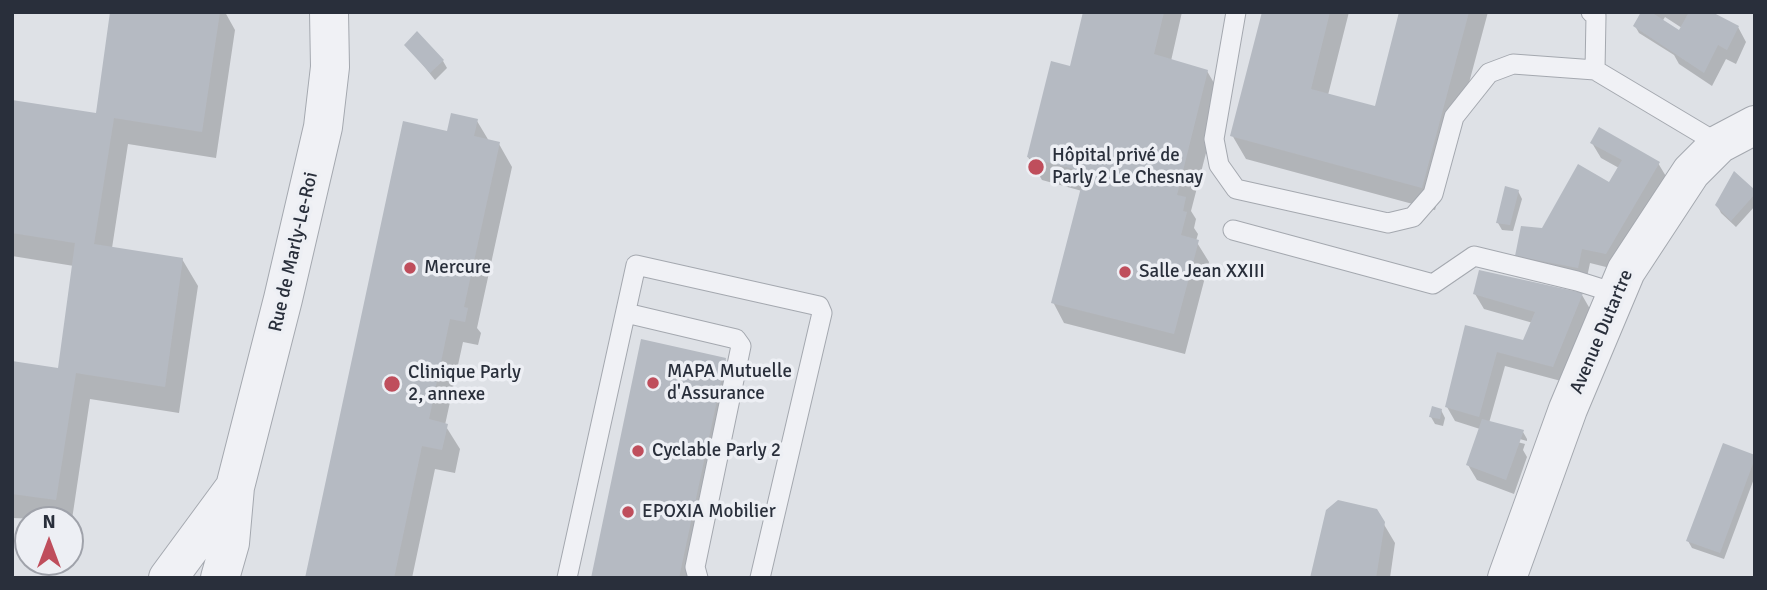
<!DOCTYPE html>
<html>
<head>
<meta charset="utf-8">
<style>
	body { margin:0 }
	#map { position:relative; width:1767px; height:590px; overflow:hidden; background:#dee1e6; font-family:Signika,sans-serif }
	canvas { display:block }
	.frame { position:absolute; inset:0; border:14px solid #292f3b; pointer-events:none }
	.north { position:absolute; left:14px; top:506px; width:70px; height:70px; box-sizing:border-box; background:#edeff4; border:2px solid #9fa2aa; border-radius:50%; rotate:0deg; font-size:19px; font-weight:700; line-height:28px; text-align:center; color:#292f3b }
	.north::after { content:''; display:block; margin:auto; width:24px; height:32px; background:#bf4e5c; clip-path:polygon(50% 0,100% 100%,50% 72%,0 100%) }
</style>
</head>
<body>
<div id="map">
<canvas width="1767" height="590"></canvas>
<div class="frame"></div>
<div class="north">N</div>
</div>
<script>
const ctx = document.querySelector('canvas').getContext('2d');
ctx.lineJoin = 'round';
function fill(path, color) {
  ctx.fillStyle = color;
  ctx.fill(path, 'evenodd');
}
function strokePath(path, color, width, dash) {
  ctx.strokeStyle = color;
  ctx.lineWidth = width;
  ctx.lineCap = dash ? 'butt' : 'round';
  ctx.setLineDash(dash || []);
  ctx.stroke(path);
}
function drawText(font, color, halo, rows, align = 'center') {
  ctx.font = font + ' Signika,sans-serif';
  ctx.lineWidth = 7;
  ctx.setLineDash([]);
  ctx.textBaseline = 'middle';
  ctx.strokeStyle = halo;
  ctx.fillStyle = color;
  for (const [text, x, y, turn = 0] of rows) {
    ctx.save();
    ctx.translate(x, y);
    ctx.rotate((+turn || 0) * Math.PI / 180);
    ctx.textAlign = isNaN(turn) ? turn : align;
    if (halo) ctx.strokeText(text, 0, 0);
    ctx.fillText(text, 0, 0);
    ctx.restore();
  }
}
const shadow = new Path2D(`
	M112 12H225L235 30 216 158 128 144 112 248 182 259 198 286 179 413 90 399 71 526 70 520 12 518V363L60 370 74 266 12 256V102L97 115Z
	M1085 12H1182L1171 61 1207 71 1221 95 1191 211 1196 219 1194 228 1198 234 1196 241 1209 262 1185 354 1064 323 1053 302 1082 191 1042 180 1028 157 1071 69Z
	M1263 12H1349L1328 95 1377 108 1401 12H1488L1435 210 1246 159 1232 135Z
	M1643 12H1708L1738 27 1746 42 1736 64 1726 59 1712 86 1679 64 1674 55 1639 33 1635 26ZM1665 17 1682 28 1680 32 1662 22Z
	M407 45 443 61 447 68 435 80Z
	M477 121 489 141 499 144 512 167 477 328 481 333 478 345 463 342 445 425 460 449 455 473 435 469 412 578H307L448 133Z
	M1592 143 1658 163 1667 178 1614 269 1590 263 1586 282 1525 270 1517 255 1543 230 1610 184 1619 168 1601 158Z
	M1518 191 1522 199 1513 231 1502 230 1498 223Z
	M1755 193V206L1736 227 1721 213 1717 205Z
	M1475 294 1582 295 1590 309 1561 381 1505 366 1489 423 1523 432 1527 439V441L1487 430V434L1525 444 1523 450 1527 457 1514 494 1477 480 1468 465 1480 429 1455 421 1447 407 1466 327 1525 342 1533 323 1484 309Z
	M725 359 739 383 697 578H593Z
	M1441 410 1445 418 1443 426 1435 424 1431 417Z
	M1755 457V476L1724 559 1692 548 1688 541Z
	M1376 511 1395 543 1390 578H1311Z`);
const building = new Path2D(`
	M110 12H220L202 132 114 118 94 244 183 258 165 387 76 373 56 500 12 494V361L58 368 75 243 12 233V100L96 113Z
	M1083 12H1164L1154 54 1208 70 1177 195 1186 197 1183 211 1187 212 1181 235 1199 240 1174 334 1051 303 1085 172 1027 157 1051 61 1070 66Z
	M1262 12H1330L1311 89 1375 106 1399 12H1469L1422 188 1230 136Z
	M1641 12H1651L1679 30 1689 12H1712L1739 26 1727 50 1718 45 1704 73 1633 26Z
	M417 31 444 60 430 73 404 45Z
	M451 113 478 119 474 136 500 142 464 307 468 308 465 322 450 319 429 419 448 424 442 450 422 446 394 578H305L403 121 447 131Z
	M1599 127 1660 162 1606 254 1582 249 1578 268 1515 256 1521 226 1542 228 1578 164 1609 182 1622 160 1590 143Z
	M1734 171 1755 190V194L1731 221 1715 205Z
	M1505 186 1519 190 1510 225 1496 223Z
	M1479 270 1583 293 1553 367 1497 352 1479 417 1445 407 1465 325 1523 340 1535 312 1473 294Z
	M641 339 726 358 679 578H591Z
	M1432 406 1442 409 1440 419 1429 417Z
	M1482 419 1524 430 1506 480 1466 465Z
	M1723 443 1755 455V458L1720 553 1686 541Z
	M1338 500 1377 509 1385 522 1376 578H1310L1326 510Z`);
const service = new Path2D(`
	M1236 12 1214 139 1219 165 1236 189 1388 223 1413 217 1433 194 1454 117 1489 73 1513 64 1595 70
	M1591 12 1596 16 1595 70 1719 144
	M1233 230 1433 284 1474 256 1577 281 1615 293
	M626 313 736 339 741 346 695 567 698 578
	M567 578 636 265 819 306 822 313 760 578`);
const tertiary = new Path2D(`
	M168 578 235 487
	M220 578 230 543 235 487 283 299 323 127 330 67 329 12
	M1507 578 1568 409 1626 271 1691 172 1719 144 1755 125`);
const markers = [
	[1036,167,9,"#bf4e5c"],
	[410,268,7,"#bf4e5c"],
	[1125,272,7,"#bf4e5c"],
	[653,383,7,"#bf4e5c"],
	[392,384,9,"#bf4e5c"],
	[638,451,7,"#bf4e5c"],
	[628,512,7,"#bf4e5c"]
];
const poiNames = [
	["Hôpital privé de",1052,156],
	["Parly 2 Le Chesnay",1052,178],
	["Mercure",424,268],
	["Salle Jean XXIII",1139,272],
	["MAPA Mutuelle",667,372],
	["d'Assurance",667,394],
	["Clinique Parly",408,373],
	["2, annexe",408,395],
	["Cyclable Parly 2",652,451],
	["EPOXIA Mobilier",642,512]
];
const streetNames = [
	["Rue de Marly-Le-Roi",294,252,-77],
	["Avenue Dutartre",1602,332,-67]
];
fill(shadow, '#0003');
fill(building, '#b5bac2');
strokePath(service, '#a4a8af', 21);
strokePath(tertiary, '#a4a8af', 40);
strokePath(service, '#f0f1f5', 19);
strokePath(tertiary, '#f0f1f5', 38);
for (const [x, y, r, color] of markers) {
  const dot = new Path2D();
  dot.arc(x, y, r, 0, 2 * Math.PI);
  ctx.fillStyle = color;
  ctx.fill(dot);
  strokePath(dot, '#edeff4', 2.5);
}
drawText('19px', '#292f3b', '#edeff4', poiNames, 'left');
drawText('19px', '#292f3b', '#edeff4', streetNames);
</script>
</body>
</html>
